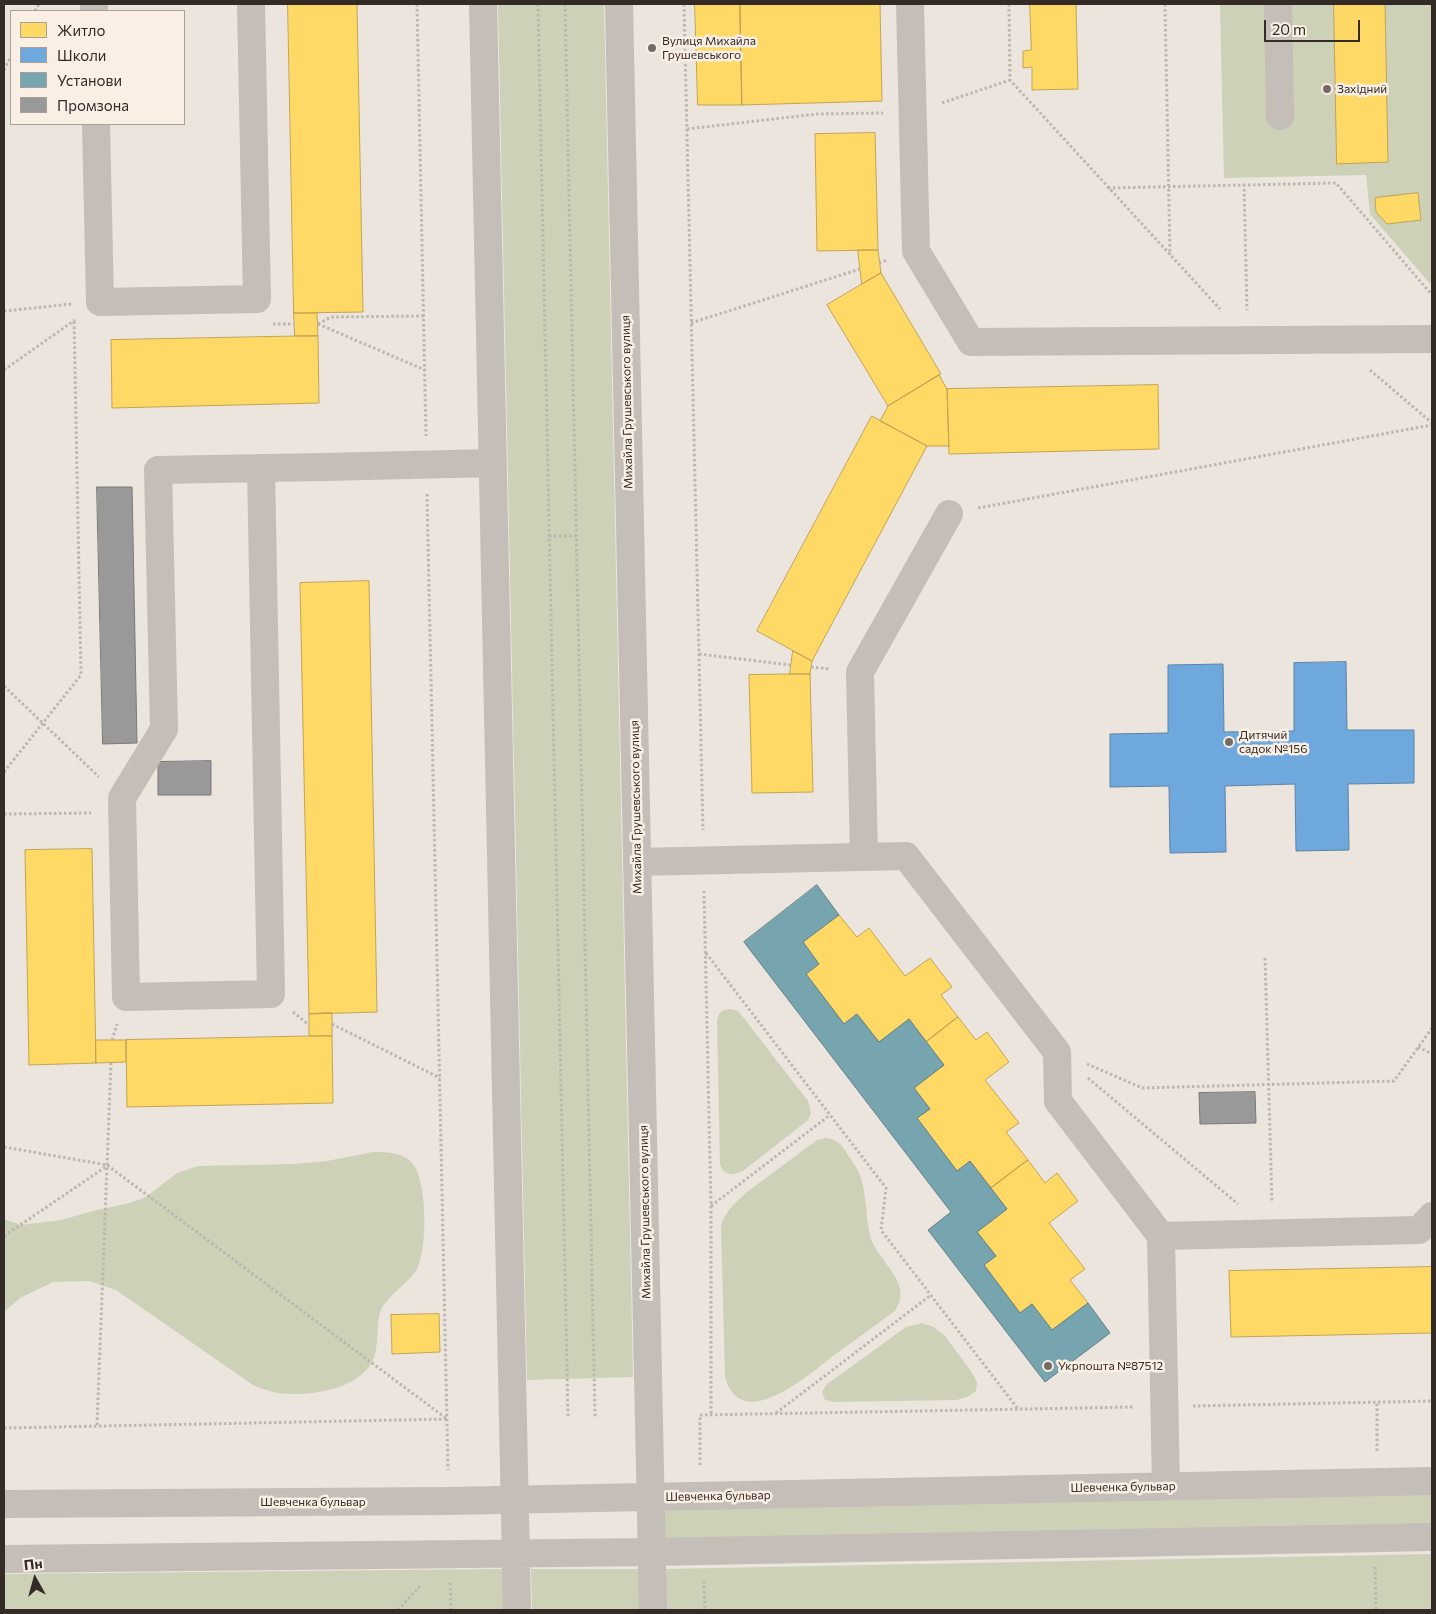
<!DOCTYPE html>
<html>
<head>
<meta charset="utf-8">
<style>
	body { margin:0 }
	#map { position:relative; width:1436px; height:1614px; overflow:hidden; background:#ebe5de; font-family:Commissioner,sans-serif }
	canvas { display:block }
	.frame { position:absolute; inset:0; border:5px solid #342a26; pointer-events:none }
	.legend { position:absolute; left:10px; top:10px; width:175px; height:115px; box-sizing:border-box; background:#f9efe5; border:1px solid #aaa099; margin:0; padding:6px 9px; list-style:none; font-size:15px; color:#342a26 }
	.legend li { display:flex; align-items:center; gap:10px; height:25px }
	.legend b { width:25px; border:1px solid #aaa099 }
	.north { position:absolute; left:10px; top:1554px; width:50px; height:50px; -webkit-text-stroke:4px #f9efe5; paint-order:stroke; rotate:353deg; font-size:14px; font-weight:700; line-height:20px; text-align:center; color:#342a26 }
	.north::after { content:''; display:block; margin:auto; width:18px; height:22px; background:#342a26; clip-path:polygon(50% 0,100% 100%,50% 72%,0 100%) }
	.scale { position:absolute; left:1264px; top:20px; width:96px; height:22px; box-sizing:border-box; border:2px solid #342a26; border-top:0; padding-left:6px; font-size:15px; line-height:18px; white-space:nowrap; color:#342a26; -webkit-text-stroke:4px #f9efe5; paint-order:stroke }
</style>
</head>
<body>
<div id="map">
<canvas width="1436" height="1614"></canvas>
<div class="frame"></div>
<ul class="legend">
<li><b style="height:14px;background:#ffd966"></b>Житло</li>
<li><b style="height:14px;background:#6fa8dc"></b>Школи</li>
<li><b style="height:14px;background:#76a5af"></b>Установи</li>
<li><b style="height:14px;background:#999"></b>Промзона</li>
</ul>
<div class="north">Пн</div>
<div class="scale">20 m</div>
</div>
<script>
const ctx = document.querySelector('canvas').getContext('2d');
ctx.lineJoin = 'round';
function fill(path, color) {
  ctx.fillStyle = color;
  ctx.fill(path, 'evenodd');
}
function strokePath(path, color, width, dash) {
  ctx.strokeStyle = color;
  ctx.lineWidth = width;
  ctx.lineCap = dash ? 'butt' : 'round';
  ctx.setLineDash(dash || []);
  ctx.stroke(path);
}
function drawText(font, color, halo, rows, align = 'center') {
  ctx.font = font + ' Commissioner,sans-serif';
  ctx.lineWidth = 5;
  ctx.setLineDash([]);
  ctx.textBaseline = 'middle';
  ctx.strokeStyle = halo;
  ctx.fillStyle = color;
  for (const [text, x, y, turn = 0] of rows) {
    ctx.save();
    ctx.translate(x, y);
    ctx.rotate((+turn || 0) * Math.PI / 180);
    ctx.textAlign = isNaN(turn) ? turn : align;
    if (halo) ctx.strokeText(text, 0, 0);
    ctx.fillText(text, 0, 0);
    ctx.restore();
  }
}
const green = new Path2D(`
	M498 4H604L633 1377 527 1380Z
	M1220 4H1432V286L1370 214 1366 175 1224 178Z
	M730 1009 738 1011 743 1017 808 1101 811 1113 808 1120 743 1171C732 1176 724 1176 720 1164L717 1020C719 1012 722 1010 730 1009Z
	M825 1138C838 1139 842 1145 848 1155 855 1165 861 1174 863 1186 867 1203 866 1222 871 1239 878 1259 905 1278 900 1300 899 1304 896 1308 895 1311 874 1326 854 1341 833 1356 808 1375 741 1435 725 1377L721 1226C725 1211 736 1202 747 1192L817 1140Z
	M373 1152C386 1152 398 1152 409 1160 428 1173 428 1249 417 1269 408 1284 390 1293 382 1308 375 1322 380 1344 373 1360 359 1390 308 1397 279 1393 270 1392 261 1388 253 1385L116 1290 89 1281 53 1282 20 1298 4 1312V1219L21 1225 61 1220 97 1210 130 1203 146 1197 177 1173 198 1166 294 1164 327 1161Z
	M922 1323 934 1327 945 1336 973 1374 977 1383 976 1391 969 1396 957 1400 834 1402 825 1400 822 1392 826 1385 906 1327Z
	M1432 1493V1525L664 1540 663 1509Z
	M1432 1554V1610H666L665 1569Z
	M505 1569V1610H4V1574Z
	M531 1569H640L641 1610H532Z`);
const homes = new Path2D(`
	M288 4H357L363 312 294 313Z
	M695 4H740L742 105H698Z
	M740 4H880L882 101 742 105Z
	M1030 4H1076L1078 89 1032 90V67L1023 68V51L1031 50Z
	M1334 4H1385L1388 162 1337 164Z
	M875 133 878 250 817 251 815 134Z
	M1418 193 1421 220 1387 224 1376 212 1375 198Z
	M858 250H878L881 273 862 284Z
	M881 273 941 374 888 406 827 305Z
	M294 313H317L318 336H295Z
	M318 336 319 403 112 408 111 340Z
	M939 375 947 389 949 446H927L880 421 888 406Z
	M1158 385 1159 449 949 454 947 389Z
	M872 416 927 446 812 661 757 631Z
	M369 581 377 1012 309 1014 300 583Z
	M793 651 812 661 810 674H790Z
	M790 674H810L813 792 752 793 749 675Z
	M92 849 96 1063 29 1065 25 850Z
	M839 915 857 937 869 928 905 976 930 958 952 987 941 995 958 1017 926 1042 909 1019 879 1042 857 1014 844 1024 806 974 819 964 803 942Z
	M332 1013V1036H309V1014Z
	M958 1017 976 1040 987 1032 1009 1062 985 1080 1019 1123 1006 1132 1028 1160 991 1188 970 1161 957 1171 917 1118 930 1109 914 1088 944 1065 926 1042Z
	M332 1036 333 1103 127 1107 126 1040Z
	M96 1040H126V1062L96 1063Z
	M1028 1160 1045 1183 1057 1173 1078 1201 1049 1223 1085 1269 1070 1280 1088 1303 1052 1330 1032 1304 1020 1313 984 1265 996 1256 977 1232 1007 1209 991 1188Z
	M1432 1267V1333L1231 1337 1229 1271Z
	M439 1314 440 1352 392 1354 391 1315Z`);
const schools = new Path2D(`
	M1346 662 1347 730H1414V783L1348 784 1349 850 1296 851 1295 784 1225 786 1226 852 1170 853 1169 786 1110 787V734L1168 733V665L1223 664 1224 732 1294 731V663Z`);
const public = new Path2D(`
	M817 885 839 915 803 942 819 964 806 974 844 1024 857 1014 879 1042 909 1019 944 1065 914 1088 930 1109 917 1118 957 1171 970 1161 1007 1209 977 1232 996 1256 984 1265 1020 1313 1032 1304 1052 1330 1088 1303 1110 1333 1045 1382 928 1230 951 1212 744 942Z`);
const industry = new Path2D(`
	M97 487H132L137 743 103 744Z
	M211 761V795H158V762Z
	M1255 1092 1256 1123 1200 1124 1199 1093Z`);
const path = new Path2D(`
	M417 4 426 436
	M538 4 568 1417
	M565 4 595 1417
	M684 4 703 830
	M1009 4 1010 80 1220 309
	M1165 4 1170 255
	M35 11 39 4
	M4 70 11 56
	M942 103 1010 80
	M687 129 817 114 883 113
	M1244 184 1247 310
	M1108 188 1336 183 1432 295
	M879 263 887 260
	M4 311 72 304
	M691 323 860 269
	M273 324H295
	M318 324 425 370
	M318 324 331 317 424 316
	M4 370 75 320
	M1370 370 1432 423
	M427 494 448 1470
	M978 508 1432 425
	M549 536H576
	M699 654 791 665
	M811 667 830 669
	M4 686 99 777
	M4 772 81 675 74 319
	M4 814 91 813
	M704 891 711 1206V1415
	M706 953 886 1188 881 1230 1018 1409
	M1265 958 1272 1203
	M293 1012 309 1025
	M332 1024 440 1078
	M112 1040 117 1024
	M1418 1047 1432 1054
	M1087 1064 1142 1088 1394 1081 1432 1028
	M1088 1078 1238 1204
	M4 1147 107 1165 447 1419
	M711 1206 830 1115
	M4 1236 107 1166
	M1193 1406 1432 1401
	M776 1413 931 1295
	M97 1425 111 1063
	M4 1428 448 1419
	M1377 1451V1402
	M700 1465V1415L1134 1407
	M1375 1567 1376 1610
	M704 1581 705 1610
	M450 1583 451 1610
	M398 1610 421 1585`);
const minor = new Path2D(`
	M94 4V11
	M483 4 517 1610
	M619 4 653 1610
	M910 4 916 251 971 342 1432 339
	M1278 4 1280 116
	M96 124 100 302 257 299 251 4
	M261 468 271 994 126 997 122 798 164 729 158 470C270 468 381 466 493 463
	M864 857 860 672 949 514
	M637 862 906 856 1057 1052 1058 1101 1161 1236 1166 1486
	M1161 1236 1419 1230 1432 1216
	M4 1504 449 1501 1432 1481
	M4 1559 652 1552 1432 1537`);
const markers = [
	[652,48,5,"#746b66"],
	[1327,89,5,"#746b66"],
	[1229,742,5,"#746b66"],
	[1048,1366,5,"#746b66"]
];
const poiNames = [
	["Вулиця Михайла",662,41],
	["Грушевського",662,55],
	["Західний",1337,89],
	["Дитячий",1239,735],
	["садок №156",1239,749],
	["Укрпошта №87512",1058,1366]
];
const streetNames = [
	["Михайла Грушевського вулиця",627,402,-91],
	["Михайла Грушевського вулиця",636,807,-91],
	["Михайла Грушевського вулиця",645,1212,-91],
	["Шевченка бульвар",1123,1487,-1],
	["Шевченка бульвар",718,1496,-1],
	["Шевченка бульвар",313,1502]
];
fill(green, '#ccd1b8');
fill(homes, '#ffd966');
strokePath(homes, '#c2a453', 1);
fill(schools, '#6fa8dc');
strokePath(schools, '#5d82a5', 1);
fill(public, '#76a5af');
strokePath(public, '#628086', 1);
fill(industry, '#999');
strokePath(industry, '#7b7876', 1);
strokePath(path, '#bdb6b0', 3, [2.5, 2.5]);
strokePath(minor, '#c4bdb8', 28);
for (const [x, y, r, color] of markers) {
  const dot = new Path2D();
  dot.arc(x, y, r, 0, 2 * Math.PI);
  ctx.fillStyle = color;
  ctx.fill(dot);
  strokePath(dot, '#f9efe5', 2);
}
drawText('12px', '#342a26', '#f9efe5', poiNames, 'left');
drawText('12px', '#342a26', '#f9efe5', streetNames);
</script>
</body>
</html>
